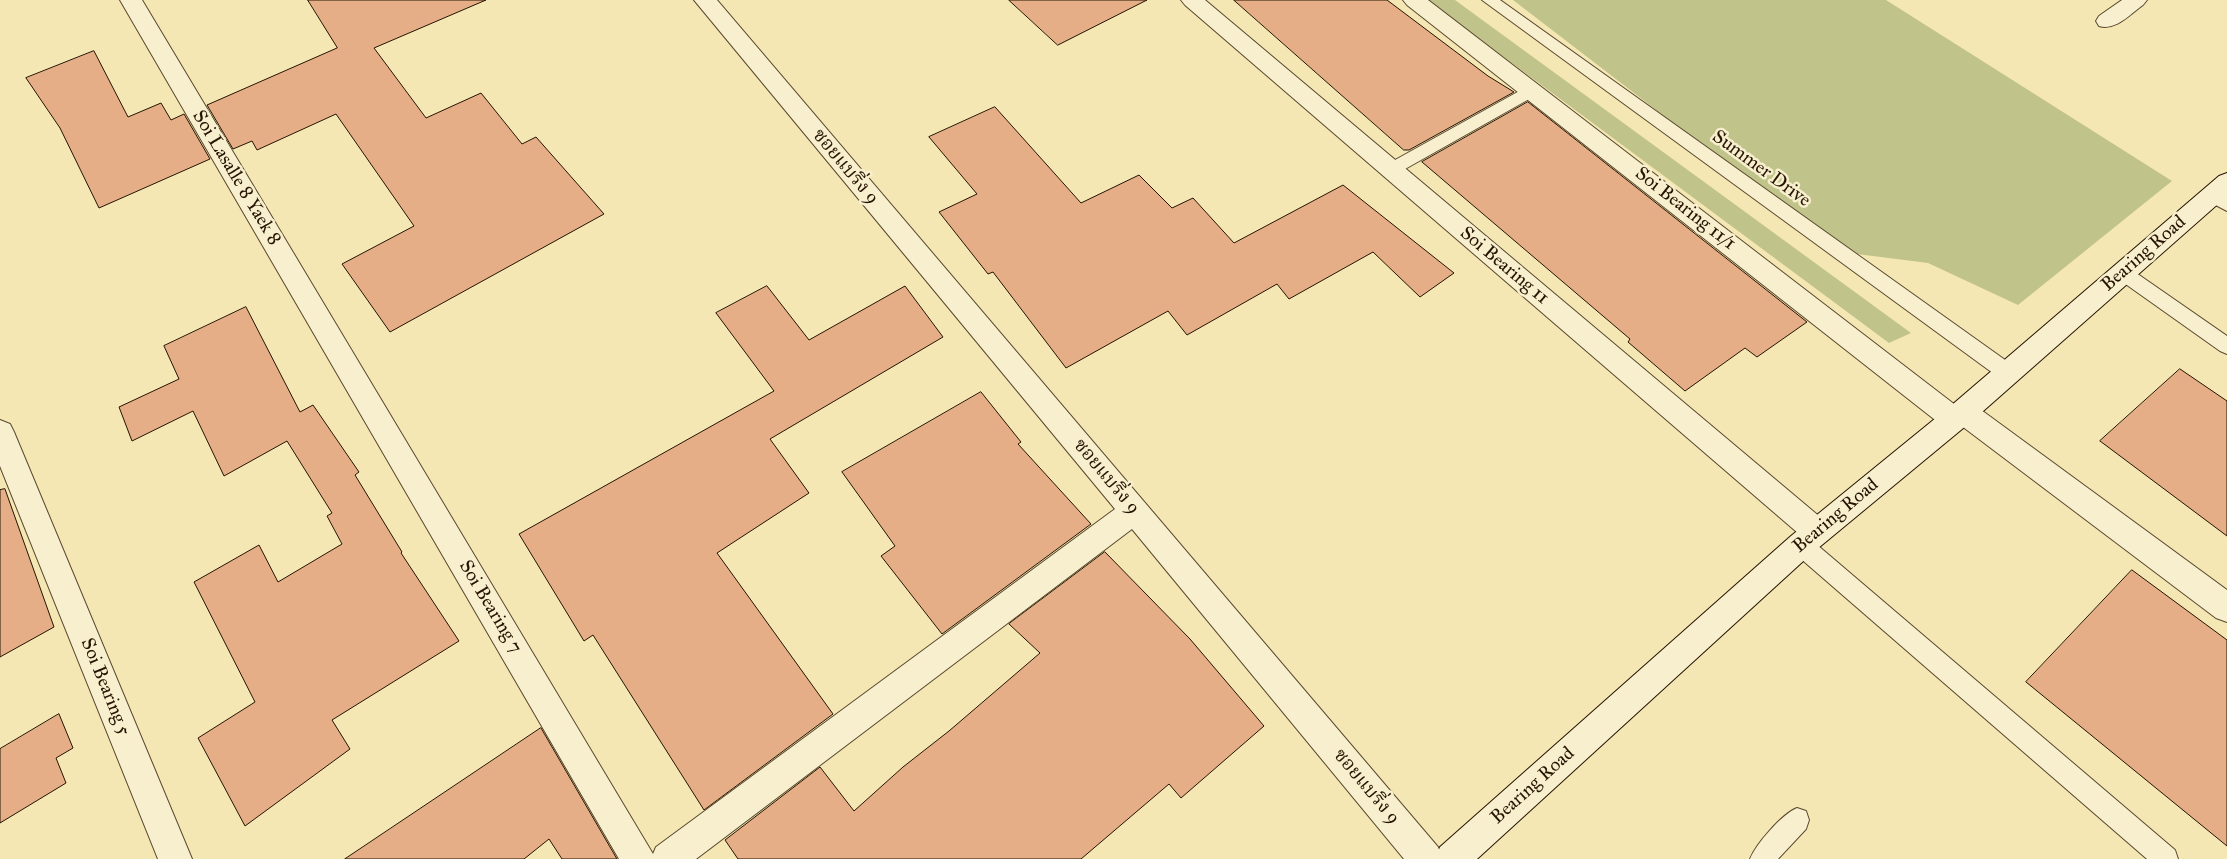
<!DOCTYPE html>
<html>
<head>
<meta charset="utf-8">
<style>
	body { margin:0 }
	canvas { display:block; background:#f5e7b4 }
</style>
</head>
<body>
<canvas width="2227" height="859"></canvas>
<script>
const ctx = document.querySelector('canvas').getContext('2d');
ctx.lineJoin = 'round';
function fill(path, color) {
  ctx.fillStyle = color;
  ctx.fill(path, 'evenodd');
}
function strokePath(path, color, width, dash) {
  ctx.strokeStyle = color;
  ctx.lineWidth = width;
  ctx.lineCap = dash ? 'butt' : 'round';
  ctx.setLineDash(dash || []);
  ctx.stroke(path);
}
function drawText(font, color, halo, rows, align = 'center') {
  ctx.font = font + ' "IM FELL Great Primer","Noto Serif Thai",serif';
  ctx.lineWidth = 5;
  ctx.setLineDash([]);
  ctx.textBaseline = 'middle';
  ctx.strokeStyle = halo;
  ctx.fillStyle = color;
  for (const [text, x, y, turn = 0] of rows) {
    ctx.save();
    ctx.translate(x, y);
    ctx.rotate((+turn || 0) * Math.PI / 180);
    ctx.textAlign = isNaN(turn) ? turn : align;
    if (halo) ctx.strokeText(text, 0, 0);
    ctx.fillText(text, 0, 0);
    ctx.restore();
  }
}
const green = new Path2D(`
	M1427 0H1455L1911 333 1889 343Z
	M1513 0H1886L2172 181 2018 305 1928 263 1841 252Z`);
const building = new Path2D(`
	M308 0H486L374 48 426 118 481 93 522 144 536 137 604 214 390 332 342 264 414 226 336 114 257 150 252 141 233 149 207 105 337 48Z
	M1009 0H1147L1058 45Z
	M1234 0H1387L1488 76 1514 92 1409 150H1404Z
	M94 51 128 117 161 103 171 120 184 114 210 159 99 208 60 128 26 78Z
	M1528 102 1807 322 1757 357 1745 348 1685 391 1628 342 1630 339 1422 162Z
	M995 107 1081 203 1139 175 1172 208 1193 198 1234 243 1343 185 1454 273 1420 297 1373 252 1289 299 1277 284 1187 335 1168 311 1066 368 993 272 988 274 939 212 977 194 929 137Z
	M767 286 809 340 905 286 943 337 770 439 809 493 717 553 833 714 704 810 593 635 584 641 519 534 774 391 716 313Z
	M246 307 300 412 313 405 359 472 355 475 402 552 401 553 459 641 332 720 350 749 245 826 198 738 255 702 194 582 259 545 278 582 342 544 327 516 332 513 287 441 224 476 193 411 132 441 119 407 179 379 164 346Z
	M2180 369 2227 401V536L2100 441Z
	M981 392 1021 442 1018 444 1091 524 942 634 881 556 895 546 842 472Z
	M5 489 54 627 0 657V490Z
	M1105 552 1190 639 1264 726 1181 798 1169 784 1081 859H738L725 840 820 767 854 811 903 767 949 731 1040 653 1009 624Z
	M2132 570 2227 640V846L2026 682Z
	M59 714 73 748 56 758 66 783 0 823V749Z
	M541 728 617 859H562L549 839 524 859H345Z`);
const service = new Path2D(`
	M1482 0H1500L2015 367 2018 373 2015 379 2008 381 2001 379Z
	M1532 84 1538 86 1540 90 1538 94 1398 173 1392 175 1386 173 1383 169 1386 165Z
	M2212 189 2227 196V211L2206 200 2203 195 2206 190Z
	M2123 266 2129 268 2227 336V354L2220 351 2117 278 2114 273 2117 268Z
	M1801 536 1809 538 2175 850 2178 859H2147L1793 552 1790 545 1793 538Z
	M1797 808 1806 811 1809 820 1806 829 1778 859H1750C1756 844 1782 814 1797 808Z`);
const minor = new Path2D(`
	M120 0H142L653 854 656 847 1115 509 694 0H717L1438 847 1443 859H1404L1132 529 696 859H619Z
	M1181 0H1205L1826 522 1830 531 1826 540 1816 544 1806 540 1185 5Z
	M1403 0H1428L1954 404 1963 401 1973 404 2227 590V622L2216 618 1963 427 1954 430 1944 427 1407 5Z
	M2122 0H2147L2143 5C2130 14 2116 31 2099 26L2096 21 2099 16Z
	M0 420 10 424 14 432 192 859H158L0 466Z`);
const secondary = new Path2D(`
	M2227 173V196L1973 420 1811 554 1477 859H1435L1440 847 1791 536 1953 404 2219 176Z`);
const streetNames = [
	["ซอยแบริ่ง 9",845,167,50],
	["Summer Drive",1761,169,36],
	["Soi Lasalle 8 Yaek 8",236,178,59],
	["Soi Bearing 11/1",1685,209,38],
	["Bearing Road",2144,254,-41],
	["Soi Bearing 11",1504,266,40],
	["ซอยแบริ่ง 9",1106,477,50],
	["Bearing Road",1836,516,-40],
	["Soi Bearing 7",490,607,59],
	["Soi Bearing 5",105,687,68],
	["Bearing Road",1533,786,-42],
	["ซอยแบริ่ง 9",1366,787,50]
];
fill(green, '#c1c48a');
fill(building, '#e5ae86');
strokePath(building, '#251401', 1);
strokePath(service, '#59492e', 2);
strokePath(minor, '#59492e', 2);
strokePath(secondary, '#251401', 2);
fill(service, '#f8efce');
fill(minor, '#f8efce');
fill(secondary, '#f8efce');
drawText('19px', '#251401', '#f8efce', streetNames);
</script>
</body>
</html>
